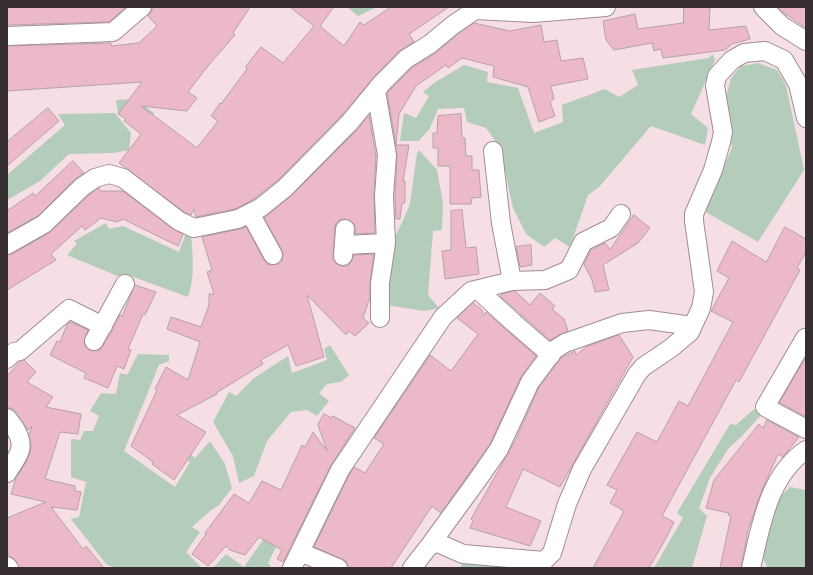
<!DOCTYPE html>
<html>
<head>
<meta charset="utf-8">
<style>
	body { margin:0 }
	#map { position:relative; width:813px; height:575px; overflow:hidden; background:#f5dee4; font-family:Mulish,sans-serif }
	canvas { display:block }
	.frame { position:absolute; inset:0; border:8px solid #372e31; pointer-events:none }
</style>
</head>
<body>
<div id="map">
<canvas width="813" height="575"></canvas>
<div class="frame"></div>
</div>
<script>
const ctx = document.querySelector('canvas').getContext('2d');
ctx.lineJoin = 'round';
function fill(path, color) {
  ctx.fillStyle = color;
  ctx.fill(path, 'evenodd');
}
function strokePath(path, color, width, dash) {
  ctx.strokeStyle = color;
  ctx.lineWidth = width;
  ctx.lineCap = dash ? 'butt' : 'round';
  ctx.setLineDash(dash || []);
  ctx.stroke(path);
}
const green = new Path2D(`
	M347 7H377L358 16Z
	M713 54 715 60 691 114 708 128 705 145 651 126 599 187 588 195 570 247 555 238 544 247 526 234 513 208 500 148 486 128 467 122 464 108 438 109 430 128 419 141H400L404 113 416 118 429 96 423 92 434 83 464 65 488 72 487 82 518 88 534 133 563 122 562 105 605 89 619 97 638 85 632 70 708 58Z
	M758 63 777 70 786 85 804 170 758 242 704 211 732 148 726 97 731 78 741 66Z
	M135 99 154 113 151 118 118 114 116 100Z
	M115 113 131 133 129 150 113 153 69 154 40 181 7 200V175L65 125 58 114Z
	M419 150 437 170 443 203 442 230 433 231 428 295 439 308 424 311 386 305 390 246 400 227 410 204 417 153Z
	M106 223 109 229 123 226 179 252 186 233 191 235C193 257 195 277 188 297L131 276 120 277 67 255 77 244 74 241Z
	M330 345 349 375 341 382 327 384 319 393 329 401 317 416 307 410 291 412 267 441 254 476 239 483 233 456 213 422 229 392 236 396 254 378 288 356 292 373 327 360 324 349Z
	M138 354 169 355V361L159 365 124 451 175 487 190 462 181 454 185 449 195 458 210 441 225 464 232 488 219 505 210 511 192 527 200 532 186 552 202 568H115L106 564 71 519 79 517 86 482 71 477V439L80 440 84 431H93L99 416 90 411 101 393 116 394 120 373 127 375Z
	M754 409 761 415 742 436 728 449 710 478 699 508 707 516 692 568H654L683 518 677 513 730 424 736 425Z
	M790 487 806 490V568H768L760 554 780 497Z
	M278 518 287 525 268 563 272 568H213L226 554 244 567Z
	M464 560 515 568H460Z`);
const building = new Path2D(`
	M7 7H126L109 22 7 25Z
	M152 7H250L233 33 235 35 208 66 188 92 197 98 187 111 141 106 197 148 218 121 211 116 220 103 221 104 247 69 246 66 261 47 283 63 314 26 290 7H334L320 26 344 46 360 22 364 25 391 7H449L409 34 414 42 399 51 375 76 342 115 278 180 254 199 235 209 196 217 194 209 191 215 184 212 119 163 141 134 124 121 126 119 118 114 142 82 7 91V46L111 43V46L139 43 157 26 148 16 152 11Z
	M684 7H710L709 30 746 26 750 39 732 44 725 50 663 58 661 49 654 51 652 43 614 50 606 40 603 21 635 14 638 29 683 23Z
	M778 7H806V28L784 13Z
	M474 23 510 31 541 25 544 42 557 40 561 61 583 58 588 79 551 86 554 99 550 102 555 116 539 122 528 87 493 77 494 66 462 58 448 68 446 65 416 86 399 114 396 145 387 93 413 67 436 53 459 33Z
	M48 108 59 121 7 166V142Z
	M461 114 462 138H465L466 156H472V170H479L481 197 472 198 471 204H450V166H438V148H433V133H437L438 116Z
	M369 115 376 156 374 195 375 233 355 234V225L351 221 345 219 340 220 336 223 335 228 333 255V260L337 264 343 266H347L351 262 354 255 374 254 370 282V297L363 318 369 323 355 336 349 331 346 335 307 295 324 357 296 366 288 345 261 360 263 364 216 393 217 394 177 415 206 432 174 480 152 464 153 462 131 446 157 390 155 389 166 367 188 380 200 342 167 329 171 317 201 327 209 305V294H214L207 272 212 270 202 237 240 229 246 227 264 260 267 264 272 265 278 264 282 261 283 256 282 250 264 218 292 195 358 129Z
	M396 145H409L403 181H405V203H402L400 219H396L395 196 397 156Z
	M73 161 84 173 75 179 38 216 7 233V211L33 193 35 196Z
	M99 188 101 191H123L173 229 183 234 178 246 123 219 117 222 101 218 85 230 82 226 51 254 56 260 7 290V255L12 254 49 233 89 195Z
	M462 210 466 248 476 247 479 274 445 279 442 251 451 250V211Z
	M634 215 650 228 638 243 603 265 609 290 595 292 592 280 584 264 591 250 605 243 610 249Z
	M785 227 806 239V252L797 268 800 270 739 382 736 380 662 516 674 522 665 540 649 568H593L624 511 610 503 617 490 607 485 637 432 657 442 679 401 688 406 733 322 711 311 729 278 717 271 732 241 766 262Z
	M531 245 532 265 520 267 516 247Z
	M135 285 156 292 145 315 143 314 128 349 131 350 124 369 117 366 108 388 84 378 86 373 50 355 57 341 60 342 67 325 70 322 88 330 84 342 85 346 89 350 94 351 100 350 112 331 120 315 122 316Z
	M515 291 530 305 540 293 555 306 552 309 564 319 568 331 550 340 500 296 502 294Z
	M473 303 482 310 483 315 486 312 536 356 521 377 490 444 441 513 432 506 391 568H348L347 562 342 559 314 547 349 475 354 467 365 473 384 444 374 438 430 355 451 371 478 334 457 318Z
	M619 335 633 357 560 487 523 469 506 507 541 521 530 546 470 528 473 521 471 519 516 439 539 387 561 358 575 351 576 355 586 347Z
	M806 357V417L780 403Z
	M24 360 36 372 27 382 53 397 46 407 81 414 78 434 60 432 45 479 75 486V491L81 492 77 510 51 507 83 549 86 546 104 568H19L16 561 7 553V518L46 502 11 494 16 478 25 464 30 453 31 445 29 435 32 426 28 430 15 411 11 408H7V376L20 362Z
	M324 414 332 418 333 416 355 428 331 465 283 562 277 559 282 550 259 537 245 555 230 550 226 546 208 566 192 554 206 534 205 533 234 494 249 503 262 481 281 490 302 445 305 447 313 432 327 451 318 425Z
	M767 420 799 437 783 457 778 454 762 490 748 530 741 568H720L731 516 728 515 729 513 706 508 714 480 759 424 763 428Z`);
const minor = new Path2D(`
	M763 7 782 26 806 41
	M7 36 113 32 142 7
	M376 91 387 155 384 196 386 243 380 283V318
	M493 151 501 223 512 281
	M250 213 273 255
	M7 245 44 224 82 187 95 178 109 174 123 178 179 221 194 228 238 219 260 208 285 188 350 122 382 83 406 59 430 44 453 25 475 10 533 13 606 7
	M345 245 386 243
	M343 256 345 229
	M478 290 514 323 551 355
	M805 338 765 407 806 429
	M94 341 125 284
	M7 359 14 352 20 351 69 309 103 326
	M7 418C14 426 23 439 20 450 18 458 11 466 7 473
	M430 545 476 482 499 449 530 382 554 350 565 343 622 323 649 320 692 326
	M300 552 338 568
	M7 566 9 568
	M292 568 340 470 443 317 471 291 512 281 545 280 569 270 583 242 611 228 621 214
	M412 568 430 545 438 543 463 554 544 561 552 553 567 504 582 469 637 374 643 367 671 348 690 332 701 308 704 292 694 221V214L713 170 721 142 723 132 715 86 717 76 732 60 744 53 765 51 784 60 798 84 806 118
	M751 568C761 526 768 476 806 450`);
fill(green, '#b4cdba');
fill(building, '#ebb9c8');
strokePath(building, '#b7a1a7', 1);
strokePath(minor, '#a28d93', 20);
strokePath(minor, '#fff', 18);
</script>
</body>
</html>
